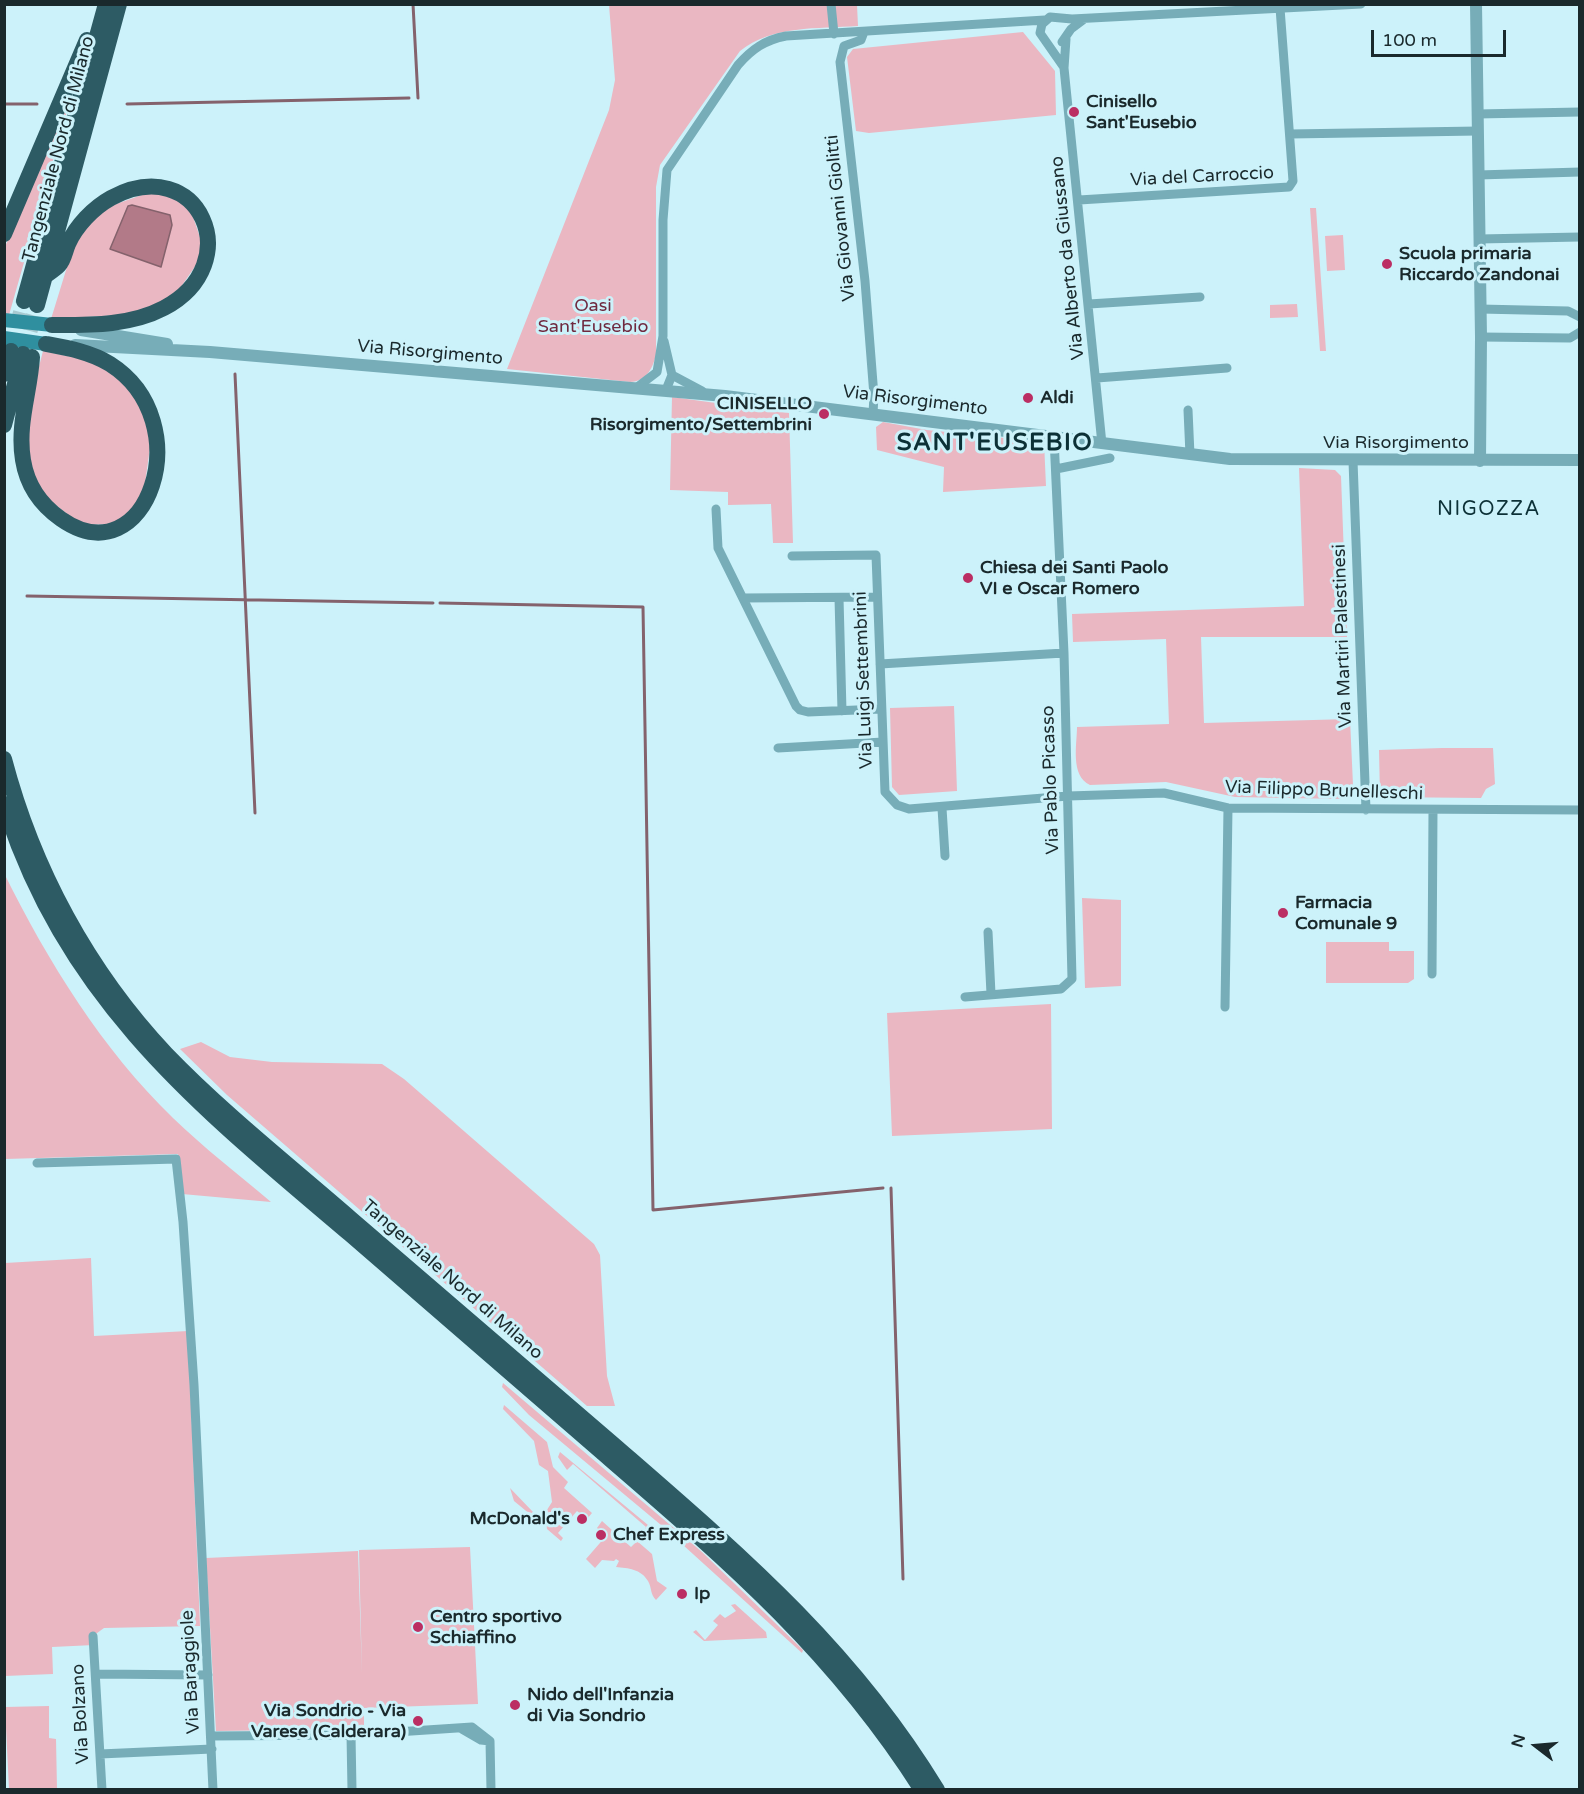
<!DOCTYPE html>
<html>
<head>
<meta charset="utf-8">
<style>
	body { margin:0 }
	#map { position:relative; width:1584px; height:1794px; overflow:hidden; background:#ccf2fa; font-family:"Varela Round",sans-serif }
	canvas { display:block }
	.frame { position:absolute; inset:0; border:6px solid #1a292c; pointer-events:none }
	.north { position:absolute; left:1506px; top:1716px; width:60px; height:60px; -webkit-text-stroke:4px #ccf2fa; paint-order:stroke; rotate:286deg; font-size:16px; font-weight:700; line-height:24px; text-align:center; color:#1a292c }
	.north::after { content:''; display:block; margin:auto; width:21px; height:27px; background:#1a292c; clip-path:polygon(50% 0,100% 100%,50% 72%,0 100%) }
	.scale { position:absolute; left:1371px; top:30px; width:135px; height:27px; box-sizing:border-box; border:3px solid #1a292c; border-top:0; padding-left:8px; font-size:18px; line-height:21px; white-space:nowrap; color:#1a292c; -webkit-text-stroke:4px #ccf2fa; paint-order:stroke }
</style>
</head>
<body>
<div id="map">
<canvas width="1584" height="1794"></canvas>
<div class="frame"></div>
<div class="north">N</div>
<div class="scale">100 m</div>
</div>
<script>
const ctx = document.querySelector('canvas').getContext('2d');
ctx.lineJoin = 'round';
function fill(path, color) {
  ctx.fillStyle = color;
  ctx.fill(path, 'evenodd');
}
function strokePath(path, color, width, dash) {
  ctx.strokeStyle = color;
  ctx.lineWidth = width;
  ctx.lineCap = dash ? 'butt' : 'round';
  ctx.setLineDash(dash || []);
  ctx.stroke(path);
}
function drawText(font, color, halo, rows, align = 'center') {
  ctx.font = font + ' "Varela Round",sans-serif';
  ctx.lineWidth = 6;
  ctx.setLineDash([]);
  ctx.textBaseline = 'middle';
  ctx.strokeStyle = halo;
  ctx.fillStyle = color;
  for (const [text, x, y, turn = 0] of rows) {
    ctx.save();
    ctx.translate(x, y);
    ctx.rotate((+turn || 0) * Math.PI / 180);
    ctx.textAlign = isNaN(turn) ? turn : align;
    if (halo) ctx.strokeText(text, 0, 0);
    ctx.fillText(text, 0, 0);
    ctx.restore();
  }
}
const green = new Path2D(`
	M609 5H857L858 26C817 29 773 25 740 51L660 165 656 187V355C652 370 646 381 630 382L507 369 609 110 615 80Z
	M1023 32 1055 71 1056 115 869 133 856 131 847 57 853 49Z
	M74 87 9 315H5L4 249Z
	M156 190 188 202 205 252 174 297 137 314 51 319 75 241 102 209Z
	M1310 208H1316L1326 351H1320Z
	M1343 235 1345 270 1327 271 1325 236Z
	M1297 304 1298 317 1270 318V305Z
	M43 351 92 361 128 383 152 433 143 498 115 524 81 525 42 494 28 462V410Z
	M672 397 789 413 793 543H773L771 504 728 505V492L670 490Z
	M883 422 927 430 1044 442 1046 486 943 492 944 467 877 450 876 427Z
	M1299 468 1335 470 1341 476 1347 637H1201L1204 723 1350 719 1353 785 1351 793 1344 799 1235 797 1166 782 1090 785C1070 776 1077 744 1077 727L1169 724 1166 639 1073 642 1072 614 1304 606Z
	M954 706 957 791 899 795 892 787 890 708Z
	M1442 748H1493L1495 784 1486 789 1481 798 1380 797 1379 750Z
	M4 873C48 962 102 1049 173 1118 204 1148 238 1174 271 1202L182 1194 178 1154 5 1159Z
	M1082 898 1121 900V986L1085 988Z
	M1326 942H1389V951H1414V979L1408 983H1326Z
	M1051 1004 1052 1129 892 1136 887 1013Z
	M201 1042 230 1057 272 1062 382 1064 404 1079 594 1244 600 1255 607 1376 615 1406H587L227 1095 180 1049Z
	M91 1258 94 1336 188 1331 200 1626 104 1628 93 1636 94 1645 52 1647 53 1674 5 1676V1263Z
	M503 1383 702 1552 803 1650 802 1653 661 1525 529 1415 502 1387Z
	M504 1405 547 1442 553 1467 568 1482 564 1488 592 1513 587 1519 577 1511 558 1533 563 1538 561 1541 547 1529 545 1513 552 1502 548 1471 539 1465 534 1441 503 1409Z
	M560 1452 648 1525 651 1540 642 1534 646 1527 573 1464 567 1470 558 1457Z
	M510 1488 533 1512 531 1515 514 1501Z
	M602 1521 631 1547 637 1541 652 1554 657 1581 667 1588 656 1600C650 1594 652 1588 648 1581 641 1569 628 1568 616 1567L619 1561 616 1559 614 1561 602 1560 595 1568 586 1559 606 1536 597 1528Z
	M470 1547 478 1704 364 1708V1729L216 1731 206 1558 358 1551 362 1674 359 1550Z
	M735 1604 766 1632 767 1638 704 1641 693 1632 696 1630 705 1640 718 1625 713 1621 720 1614 725 1618 736 1611 731 1605Z
	M49 1706V1738L56 1739 57 1789H9L5 1707Z`);
const water = new Path2D(`
	M132 205 170 215 172 225 161 267 110 249 128 206Z`);
const stream = new Path2D(`
	M413 4 418 98
	M4 104H37
	M127 104 409 98
	M235 374 255 813
	M27 596 433 603
	M440 603 643 607 653 1210 883 1188
	M891 1188 903 1579`);
const motorwayTunnel = new Path2D(`
	M11 351 24 301
	M23 354 37 305`);
const minor = new Path2D(`
	M831 4 834 34
	M864 32 861 40 844 46 840 62 865 281 874 396 873 413
	M1066 39 1064 68 1102 444
	M1062 42 1071 29 1083 20
	M1063 66 1040 33 1042 24 1050 17 1072 19 1361 4
	M1477 114 1580 112
	M1290 134 1478 131
	M1478 175 1580 172
	M1079 200 1289 187 1293 181 1280 8
	M1479 239 1580 237
	M1089 304 1200 297
	M1480 309 1568 311 1580 317
	M1481 337 1570 338 1580 332
	M664 341 672 375 666 390
	M672 375 702 391
	M1097 378 1227 368
	M636 388 657 372 663 336V220L667 170 738 65C752 49 765 40 786 36L1045 20
	M1188 410 1190 455
	M1353 461 1366 810
	M1056 469 1110 458
	M716 509 718 548 796 706 800 710 808 712 881 709
	M792 556 876 555 885 792 897 805 909 809 1068 796 1164 793 1228 808 1580 810
	M743 598 877 597
	M839 598 842 711
	M880 664 1064 653
	M778 748 883 742
	M942 808 945 856
	M988 932 991 994
	M1432 974 1433 810
	M965 997 1061 989 1072 979 1064 653 1054 438
	M1225 1007 1228 808
	M37 1163 176 1159 183 1222 194 1385 213 1790
	M93 1636 102 1790
	M96 1674 208 1675
	M462 1729 481 1740 490 1741
	M351 1735 352 1790
	M211 1736 351 1735 472 1727 490 1741 491 1790
	M100 1754 212 1749`);
const tertiary = new Path2D(`
	M1476 4 1481 337 1480 461
	M81 330 167 344
	M75 345 210 352 725 396 1230 459 1580 460`);
const secondary = new Path2D(`
	M4 320 52 325
	M4 338 46 344`);
const motorway = new Path2D(`
	M4 234 87 40
	M45 276C49 273 55 269 59 265 64 260 65 251 68 244 76 226 93 208 111 198 199 151 249 263 164 308 130 326 89 325 52 325
	M24 301 106 4
	M37 305 119 4
	M32 357C30 392 17 424 23 460 27 485 41 505 61 519 147 579 201 422 110 364 91 352 68 348 46 344
	M4 374 11 351
	M4 425 23 354
	M4 759C33 869 88 971 166 1054 223 1113 289 1165 351 1219 439 1294 526 1370 614 1445 737 1552 851 1648 937 1790
	M4 804C67 1002 199 1106 350 1234 435 1307 519 1380 603 1453 727 1560 833 1650 922 1790`);
const markers = [
	[1074,112,6,"#bb2e63"],
	[1387,264,6,"#bb2e63"],
	[1028,398,6,"#bb2e63"],
	[824,414,6,"#bb2e63"],
	[968,578,6,"#bb2e63"],
	[1283,913,6,"#bb2e63"],
	[582,1519,6,"#bb2e63"],
	[601,1535,6,"#bb2e63"],
	[682,1594,6,"#bb2e63"],
	[418,1627,6,"#bb2e63"],
	[515,1705,6,"#bb2e63"],
	[418,1721,6,"#bb2e63"]
];
const poiNames = [
	["Cinisello",1086,102],
	["Sant'Eusebio",1086,123],
	["Scuola primaria",1399,254],
	["Riccardo Zandonai",1399,275],
	["Aldi",1040,398],
	["CINISELLO",812,404,"right"],
	["Risorgimento/Settembrini",812,425,"right"],
	["Chiesa dei Santi Paolo",980,568],
	["VI e Oscar Romero",980,589],
	["Farmacia",1295,903],
	["Comunale 9",1295,924],
	["McDonald's",570,1519,"right"],
	["Chef Express",613,1535],
	["Ip",694,1594],
	["Centro sportivo",430,1617],
	["Schiaffino",430,1638],
	["Nido dell'Infanzia",527,1695],
	["di Via Sondrio",527,1716],
	["Via Sondrio - Via",406,1711,"right"],
	["Varese (Calderara)",406,1732,"right"]
];
const streetNames = [
	["Tangenziale Nord di Milano",59,149,-75],
	["Via del Carroccio",1202,177,-3],
	["Via Giovanni Giolitti",841,218,-96],
	["Via Alberto da Giussano",1068,258,-96],
	["Via Risorgimento",430,353,5],
	["Via Risorgimento",915,401,7],
	["Via Risorgimento",1396,443],
	["Via Martiri Palestinesi",1343,636,-92],
	["Via Luigi Settembrini",864,680,-92],
	["Via Pablo Picasso",1051,780,-92],
	["Via Filippo Brunelleschi",1324,791,2],
	["Tangenziale Nord di Milano",452,1280,41],
	["Via Baraggiole",191,1672,-93],
	["Via Bolzano",81,1714,-93]
];
const parkNames = [
	["Oasi",593,306],
	["Sant'Eusebio",593,327]
];
const neighbourhoodNames = [
	["NIGOZZA",1489,510]
];
const districtNames = [
	["SANT'EUSEBIO",995,444]
];
fill(green, '#eab7c2');
fill(water, '#b27a88');
strokePath(water, '#84626c', 1.5);
strokePath(stream, '#84626c', 3);
strokePath(motorwayTunnel, '#a8cad1', 16, [16, 8]);
strokePath(minor, '#77adb8', 9);
strokePath(tertiary, '#77adb8', 12);
strokePath(secondary, '#2f8f9f', 14);
strokePath(motorway, '#2d5b64', 16);
for (const [x, y, r, color] of markers) {
  const dot = new Path2D();
  dot.arc(x, y, r, 0, 2 * Math.PI);
  ctx.fillStyle = color;
  ctx.fill(dot);
  strokePath(dot, '#ccf2fa', 2);
}
drawText('bold 18px', '#1a292c', '#ccf2fa', poiNames, 'left');
drawText('18px', '#1a292c', '#ccf2fa', streetNames);
drawText('18px', '#6f293f', '#ccf2fa', parkNames);
ctx.letterSpacing = '1.5px';
drawText('20px', '#0c3036', '#ccf2fa', neighbourhoodNames);
ctx.letterSpacing = '0px';
ctx.letterSpacing = '1.5px';
drawText('bold 24px', '#0c3036', '#ccf2fa', districtNames);
ctx.letterSpacing = '0px';
</script>
</body>
</html>
